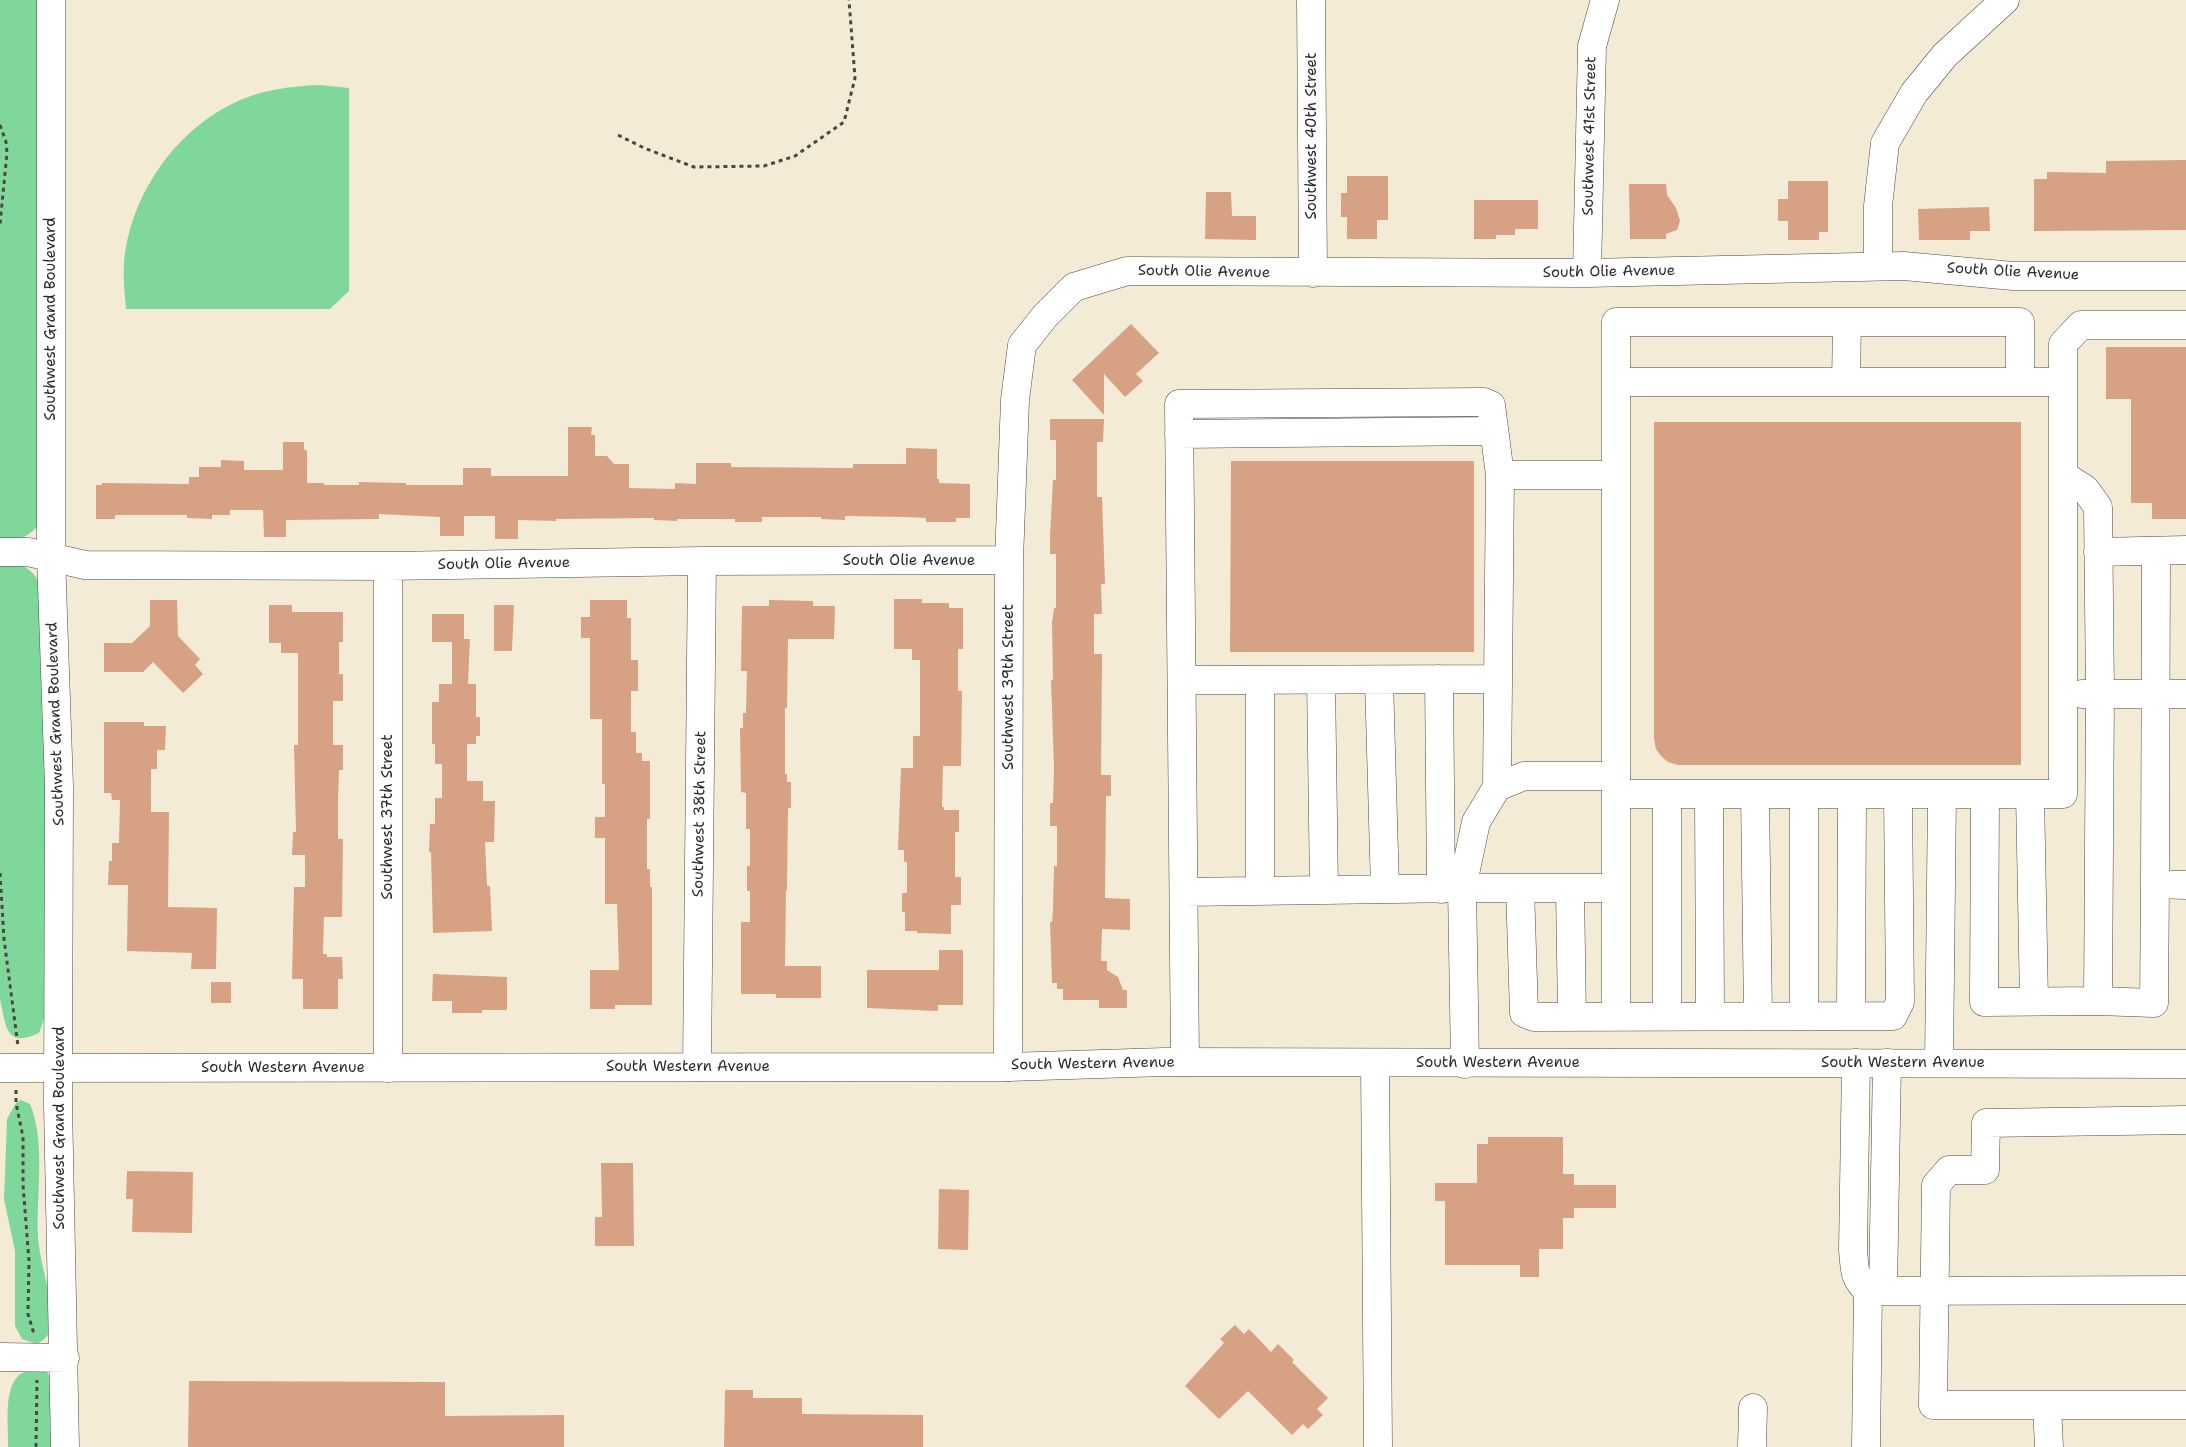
<!DOCTYPE html>
<html>
<head>
<meta charset="utf-8">
<style>
	body { margin:0 }
	canvas { display:block; background:#f4ebd6 }
</style>
</head>
<body>
<canvas width="2186" height="1447"></canvas>
<script>
const ctx = document.querySelector('canvas').getContext('2d');
ctx.lineJoin = 'round';
function fill(path, color) {
  ctx.fillStyle = color;
  ctx.fill(path, 'evenodd');
}
function strokePath(path, color, width, dash) {
  ctx.strokeStyle = color;
  ctx.lineWidth = width;
  ctx.lineCap = dash ? 'butt' : 'round';
  ctx.setLineDash(dash || []);
  ctx.stroke(path);
}
function drawText(font, color, halo, rows, align = 'center') {
  ctx.font = font + ' "Shantell Sans",sans-serif';
  ctx.lineWidth = 4;
  ctx.setLineDash([]);
  ctx.textBaseline = 'middle';
  ctx.strokeStyle = halo;
  ctx.fillStyle = color;
  for (const [text, x, y, turn = 0] of rows) {
    ctx.save();
    ctx.translate(x, y);
    ctx.rotate((+turn || 0) * Math.PI / 180);
    ctx.textAlign = isNaN(turn) ? turn : align;
    if (halo) ctx.strokeText(text, 0, 0);
    ctx.fillText(text, 0, 0);
    ctx.restore();
  }
}
const green = new Path2D(`
	M0 0H41L40 523C27 539 20 540 0 539Z
	M320 85 349 88V291L330 309H126C125 295 123 279 124 264 129 198 173 133 232 104 259 90 290 86 320 85Z
	M16 563C29 568 35 573 41 586L49 778 46 1014 39 1033C5 1049 6 1025 0 999V564Z
	M21 1100 30 1104C46 1142 36 1196 38 1237 40 1265 53 1295 51 1324 50 1334 46 1340 36 1344L22 1339 15 1326V1251L4 1199 7 1119 16 1103Z
	M37 1369 46 1371 53 1381 57 1447H8C9 1427 2 1385 22 1373 26 1371 32 1370 37 1369Z`);
const building = new Path2D(`
	M2186 160V230L2034 231V179H2047V172L2106 173V161Z
	M1347 176H1388V220H1377V239H1347V217H1341V193H1347Z
	M1788 181H1828V232H1819V240H1788V221H1778V199H1788Z
	M1629 184H1666L1667 195 1676 208 1680 221 1677 230 1666 234V239H1630Z
	M1206 192H1231L1232 216H1256V240L1205 239Z
	M1474 200H1538V229H1515V235H1496V239H1474Z
	M1989 207 1990 231H1970V240H1919L1918 209Z
	M1131 324 1159 353 1136 374 1143 381 1125 397 1104 374V415L1072 380Z
	M2106 347H2186V519H2152V503H2131V399H2106Z
	M1050 419H1104L1103 442H1097V497H1102L1105 584H1101L1102 614H1094V654H1102L1101 775H1111V796H1106L1105 898 1130 899V930L1102 929 1101 961H1107V970L1118 977 1123 990H1127V1008H1099V1000H1063V989H1057V983H1052L1050 922H1052L1053 909 1054 866H1057V826H1050V803H1053L1054 768 1051 680H1053L1052 623 1054 608H1056V554H1050V536L1053 480H1056V440H1050Z
	M1654 422H2021V765H1678L1668 762 1661 756 1656 749 1654 739Z
	M568 427H592L591 435H595V456H607L614 464H629V488L675 489V483L696 484V463H731V467L853 468V464H906V448L937 449V479H939V483L970 484V518H956V522H926V518L906 517 845 516V520L821 519V517H762V522H735V519H677V521L654 520V518L556 519V521L518 520V539H495V516H464V536H440V517L379 514V519L286 520V537H264L263 510H230V515H212V519L187 518V515H115V519H96V485H102V483L189 484V477H199V467H221V460L244 461V470H283V442H304V450H307V483H324V485H359V482L406 483V485H463V468H491V476H568Z
	M1231 461H1474V652H1230Z
	M894 599H922V603H949V608H963V649H958V691H962L961 766H943L942 807H944V810H959V832H955V877H961V905H951V934L917 933V931H905V912H902V893H907V862H904V850H898L901 768H913V736H920V660H912V649H894Z
	M150 600H177L178 636 200 659 195 665 203 674 183 693 153 662 143 672H104V643H132L150 626Z
	M590 600H627V618H631V660H638V691H631V732H636V753H642V761H650V819H647V869H650V887H652V1005H615V1009H590V970H619L617 904H605V838H595V817H605V784H602V719H590V638H581V617H590Z
	M769 600 813 601V606H835L834 639H788L787 708H785V774H787V782H791V808H788L787 890H786L785 966H821V998H776V994H741V922H750V891H747V866H750V829H746V793L741 792 740 728H743V713H746L747 671H741L742 606H769Z
	M269 605H292V612H343V642H339V674H343V701H333V745H343V770H339L338 801V839H343L342 917H324L323 954H327V957H342L343 979H338V1009H303V979H292L294 887H305V855H292L293 832H296L294 745H298V653H281V643H269Z
	M494 605H514L512 651H494Z
	M432 614H464V639H470L468 684H476V717H480V736H476V744H467V781H483V801H495L494 842H485L487 886H490L492 931 433 933 431 852H429L430 824H435V798H442V764H435V744H432V702H439V684H452V642H432Z
	M104 722H144V726H166L165 750H157V769H151V812H169L168 907 217 908 216 969H191L192 953 127 951 128 885H108L109 861H112V843H119L120 800H112L111 793H104Z
	M939 950H963V1005H938V1011L867 1008V970H939Z
	M433 974 507 977V1010H482V1013H452V1001H432Z
	M211 982H231V1003H211Z
	M1488 1137H1563V1174H1574V1185H1616V1208H1574V1218H1563V1249H1539V1277H1520V1265H1445V1201H1435V1183H1477V1144H1488Z
	M601 1163H633L634 1246H595V1217H602Z
	M127 1171 193 1172 192 1233 132 1232 133 1199H126Z
	M939 1189 969 1190 968 1250 938 1249Z
	M1235 1325 1244 1334 1249 1329 1271 1352 1278 1344 1294 1360 1292 1362 1328 1398 1317 1409 1323 1415 1308 1429 1303 1424 1292 1435 1248 1391 1219 1419 1185 1386 1224 1343 1220 1339Z
	M189 1381 445 1382V1416L564 1415V1447H188Z
	M725 1390H753V1398H802V1414L923 1415V1447H724Z`);
const path = new Path2D(`
	M0 125 6 142 7 153 0 224
	M618 135 644 148 694 167 764 166 795 156 844 122 855 78 849 0
	M0 873 4 939 18 1046
	M16 1090V1103L23 1137V1185L29 1261 28 1314 34 1334
	M36 1447 37 1380`);
const minor = new Path2D(`
	M51 0V557L59 786 58 1105 65 1447
	M1311 0 1313 273
	M1878 266V206L1885 143 1914 93 1945 55 2005 0
	M1587 273 1592 46 1605 0
	M1616 382H2063
	M1846 382 1847 322
	M1179 434 1493 431
	M2063 475 2085 489 2098 507 2100 694 2098 1001 2154 1003 2155 884
	M2156 551 2155 884 2186 885
	M0 552H28L85 565 388 566 702 561 1009 560
	M2098 552 2186 550
	M388 566V1068
	M1439 679 1441 889
	M1183 680 1498 679
	M1260 680V891
	M1321 680 1324 890
	M1379 680 1385 889
	M2082 694H2186
	M1497 787 1500 475
	M1616 794H2063V344L2081 325H2186
	M1709 794 1710 1016
	M1755 794 1758 1016
	M1804 794V1016
	M1985 794 1984 1002 2098 1001
	M2030 794 2034 1001
	M1520 888 1524 1013 1534 1017 1893 1016 1900 1002 1898 794
	M1616 888V1016
	M1570 889 1572 1017
	M1184 892 1462 888 1476 822 1497 787 1524 776H1615
	M1667 1016V794
	M1851 1016 1852 794
	M1185 1062 1179 404 1484 402 1491 405 1500 475H1616
	M1375 1063 1378 1447
	M1856 1063 1853 1250C1855 1269 1853 1278 1868 1291L2186 1290
	M1939 1063 1942 794
	M1465 1064 1462 888H1616V322H2020V382
	M697 1067 702 561
	M1008 1067 1009 560 1015 400 1022 345 1045 316 1074 287 1127 271 1587 273 1904 266 2013 276H2186
	M2186 1120 1986 1123 1985 1170H1949L1936 1185 1933 1405H2186
	M1883 1290 1887 1063
	M0 1357 65 1358
	M2047 1405 2049 1447
	M1752 1447 1753 1408
	M1866 1447 1868 1291`);
const major = new Path2D(`
	M0 1068 1008 1067 1164 1062 2186 1064`);
const streetNames = [
	["Southwest 40th Street",1312,136,-90],
	["Southwest 41st Street",1590,136,-89],
	["South Olie Avenue",1204,272,1],
	["South Olie Avenue",1609,272,-1],
	["South Olie Avenue",2013,272,3],
	["Southwest Grand Boulevard",51,319,-90],
	["South Olie Avenue",909,561],
	["South Olie Avenue",504,564,-1],
	["Southwest 39th Street",1009,687,-90],
	["Southwest Grand Boulevard",56,724,-92],
	["Southwest 38th Street",700,814,-89],
	["Southwest 37th Street",388,817,-90],
	["South Western Avenue",1498,1063],
	["South Western Avenue",1903,1063],
	["South Western Avenue",1093,1064,-1],
	["South Western Avenue",688,1067],
	["South Western Avenue",283,1068],
	["Southwest Grand Boulevard",60,1128,-90]
];
fill(green, '#7fd79c');
fill(building, '#d7a283');
strokePath(minor, '#494845', 29);
strokePath(major, '#494845', 29);
strokePath(path, '#494845', 3, [4, 4]);
strokePath(minor, '#fff', 28);
strokePath(major, '#fff', 28);
drawText('15px', '#2b2b2b', '#fff', streetNames);
</script>
</body>
</html>
